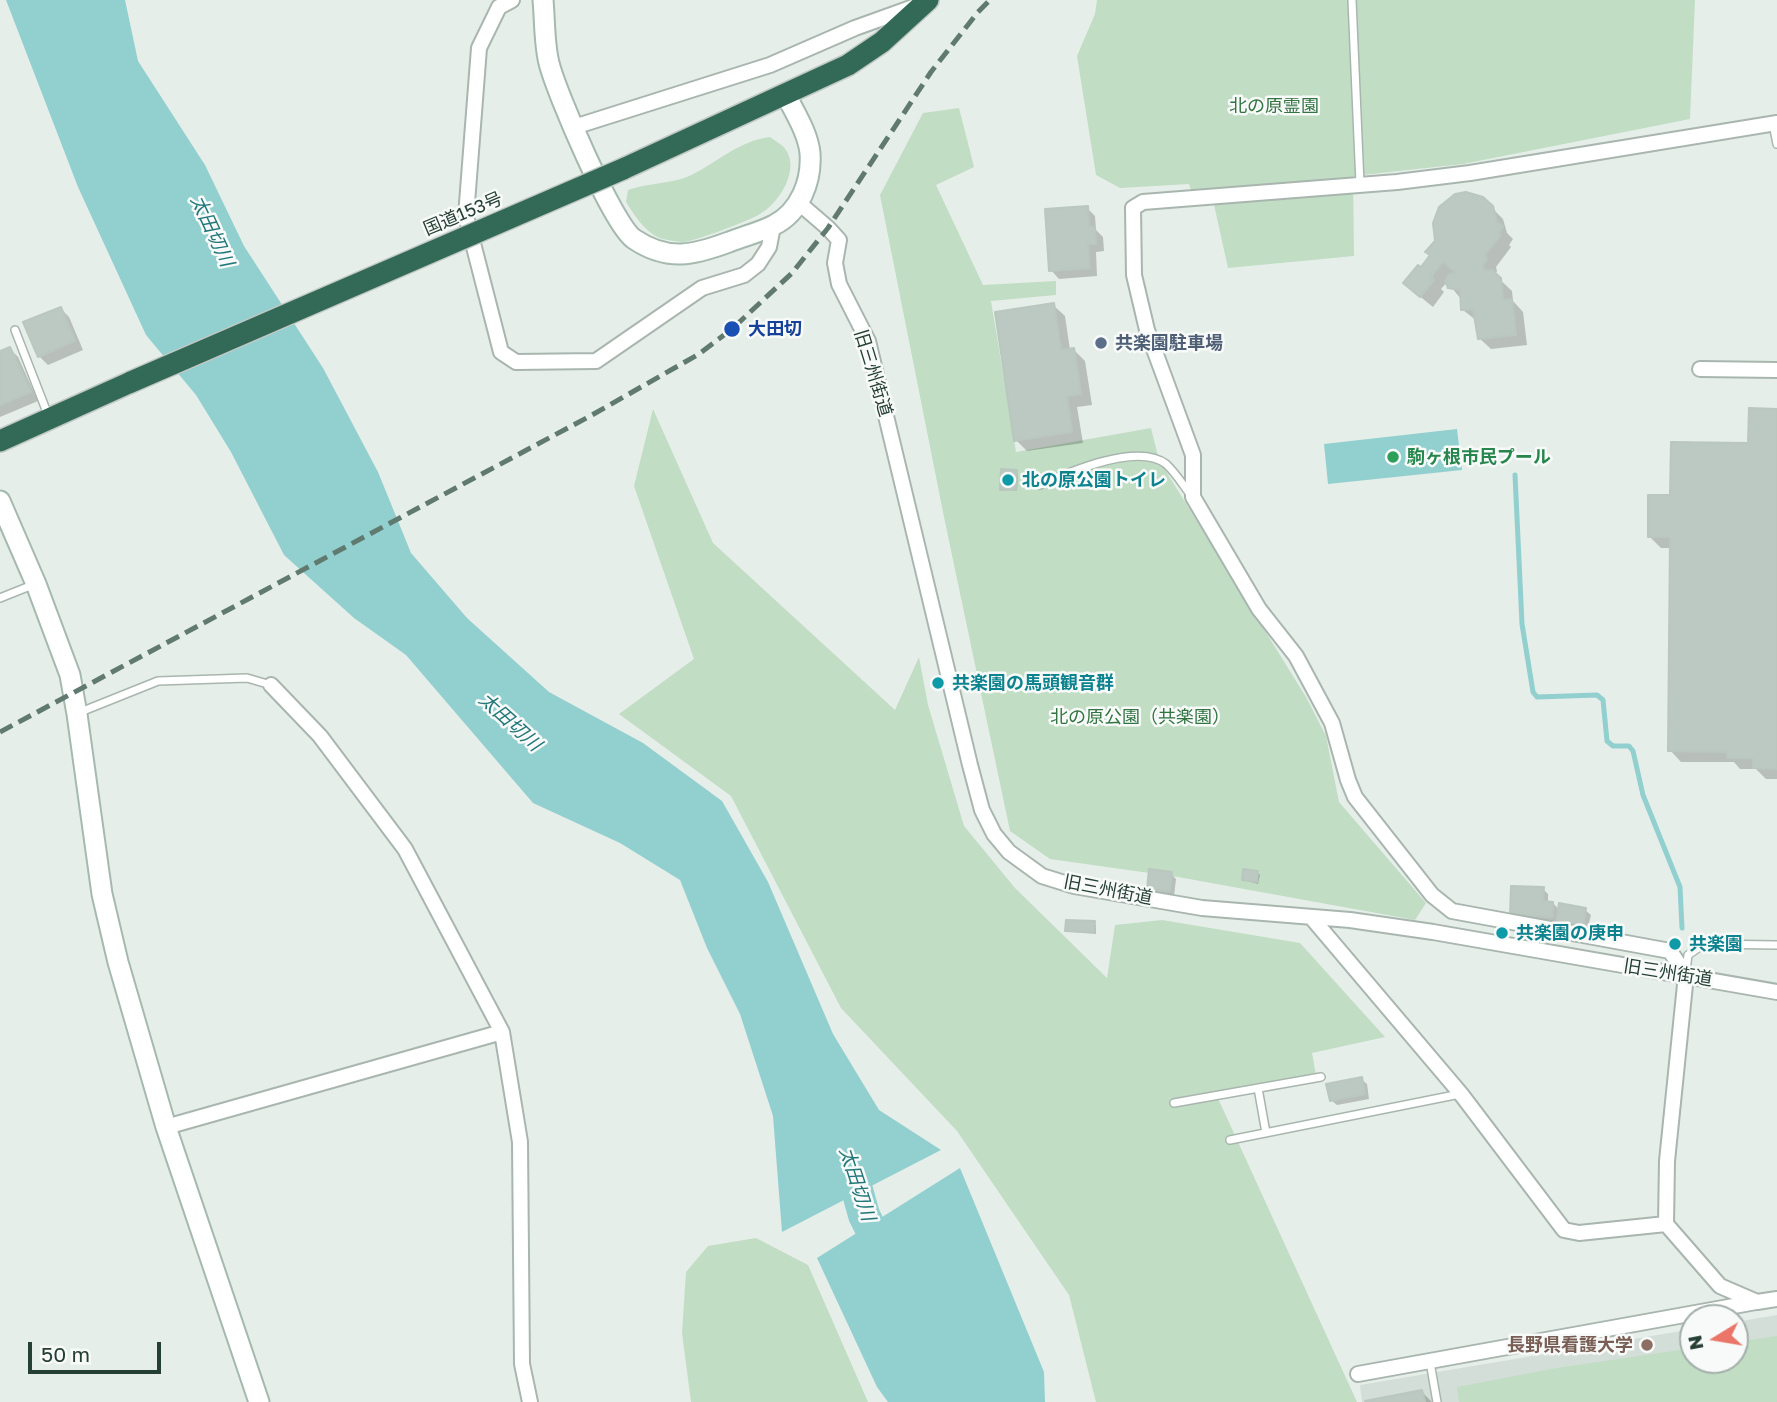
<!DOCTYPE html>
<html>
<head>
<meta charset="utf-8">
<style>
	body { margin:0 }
	#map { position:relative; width:1777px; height:1402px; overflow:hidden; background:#e6eee9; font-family:"Golos Text",sans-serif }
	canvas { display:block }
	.north { position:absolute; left:1679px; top:1304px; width:70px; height:70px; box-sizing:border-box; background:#f7faf8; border:2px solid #a3afaa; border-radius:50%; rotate:259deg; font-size:19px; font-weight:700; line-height:28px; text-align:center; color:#263f35 }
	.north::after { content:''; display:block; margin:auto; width:24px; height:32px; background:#ea7568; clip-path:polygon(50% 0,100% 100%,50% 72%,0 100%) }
	.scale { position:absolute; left:28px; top:1342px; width:133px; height:32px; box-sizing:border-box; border:4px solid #263f35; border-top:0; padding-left:9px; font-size:21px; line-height:24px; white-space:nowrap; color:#263f35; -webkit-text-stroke:5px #f7faf8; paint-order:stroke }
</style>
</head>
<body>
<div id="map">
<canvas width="1777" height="1402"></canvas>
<div class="north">N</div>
<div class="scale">50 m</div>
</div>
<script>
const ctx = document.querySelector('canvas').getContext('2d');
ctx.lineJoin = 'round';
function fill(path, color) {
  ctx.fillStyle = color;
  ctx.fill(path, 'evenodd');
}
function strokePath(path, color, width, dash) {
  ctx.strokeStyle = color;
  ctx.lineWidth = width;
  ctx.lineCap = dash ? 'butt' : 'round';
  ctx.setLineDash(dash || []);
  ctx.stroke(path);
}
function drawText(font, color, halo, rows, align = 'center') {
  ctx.font = font + ' "Golos Text","Noto Sans JP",sans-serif';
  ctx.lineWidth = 5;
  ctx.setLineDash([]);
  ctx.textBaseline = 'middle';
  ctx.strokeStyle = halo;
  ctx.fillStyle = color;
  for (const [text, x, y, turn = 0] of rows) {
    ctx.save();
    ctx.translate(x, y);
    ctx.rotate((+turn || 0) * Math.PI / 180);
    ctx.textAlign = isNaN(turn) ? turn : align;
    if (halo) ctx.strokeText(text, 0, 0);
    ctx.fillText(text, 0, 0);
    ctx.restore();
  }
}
const built = new Path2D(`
	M1777 1315V1402H1362L1360 1385 1693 1329V1360H1735V1322Z`);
const green = new Path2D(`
	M1097 0H1695L1690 119 1463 164 1353 176 1354 256 1228 268 1211 191 1192 193 1189 184 1120 188 1096 175 1077 56 1095 14Z
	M959 108 974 167 936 185 983 285 1056 281V295L991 301 1016 452 1151 428 1159 460 1306 697 1326 736 1339 802 1426 903 1415 920 1178 877 1050 859 1010 831 944 517 880 195 923 113Z
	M770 137C775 141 783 145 786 150 800 171 778 204 760 214 751 220 695 241 684 242 679 242 669 240 663 239 646 234 635 216 626 202L628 190C647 183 669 184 687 177 718 163 735 142 770 137Z
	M653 409 713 543 895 710 919 657 928 705 964 826 1015 888 1107 978 1115 925 1162 920 1300 943 1385 1037 1312 1053 1316 1075 1216 1094 1357 1402H1096L1069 1295 957 1131 841 1008 731 796 619 714 694 659 634 486Z
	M756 1238 808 1265 868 1402H691L682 1333 686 1272 708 1246Z
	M1777 1336V1402H1459L1457 1387 1557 1368 1693 1348V1360H1735V1342Z`);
const water = new Path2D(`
	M6 0H125L138 61 205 165 244 246 323 368 378 472 411 553 467 618 549 692 643 743 722 801 768 882 833 1034 879 1110 941 1150 782 1232 773 1116 740 1014 707 948 680 880 620 843 533 803 406 655 354 618 284 555 231 452 196 395 146 335 78 187Z
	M1457 429 1462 470 1328 484 1324 444Z
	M960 1168 1044 1372 1045 1402H888L877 1387 817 1258Z`);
const shadow = new Path2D(`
	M1491 207 1503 219 1507 233 1513 239 1509 245 1511 247 1496 267 1497 271 1495 275 1512 291 1513 301 1523 312 1527 345 1491 349 1479 338 1477 321 1463 310 1461 299 1447 282 1441 289 1444 292 1433 307 1417 294 1421 269Z
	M1087 208 1095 216 1096 230 1103 237 1104 251 1096 252 1097 276 1059 279 1051 270Z
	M1053 305 1065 316 1070 350H1074L1085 361 1092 405 1077 407 1083 443 1027 451 1016 440Z
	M61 309 69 317 83 350 48 365 39 356Z
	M10 349 18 357 38 401 0 417V352Z
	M1777 410V779H1766L1756 769H1740L1734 762H1681L1670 750 1672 548H1661L1649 536 1672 497 1750 444Z
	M1016 472 1018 474 1017 491H1004L1002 489Z
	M1258 873 1260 875 1258 884 1244 880Z
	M1171 874 1176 879 1174 896 1154 893 1149 888Z
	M1543 889 1548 894V903H1553L1560 911 1585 910 1591 915 1587 931 1563 927 1558 922 1517 919 1511 914Z
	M1094 923 1096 925V934L1069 932 1067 930Z
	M1361 1079 1367 1084 1369 1099 1337 1105 1331 1100Z
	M1422 1392 1432 1402H1368Z`);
const stream = new Path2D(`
	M1515 475 1522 624 1533 692 1537 697 1597 695 1603 700 1607 741 1613 746H1629L1633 751 1643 795 1680 887 1682 928`);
const river = new Path2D(`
	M846 1150 864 1215 887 1262`);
const building = new Path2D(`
	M1466 192 1483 197 1493 206 1497 222 1503 227 1498 233 1501 235 1485 255 1487 259 1482 267 1486 271 1492 270 1501 278 1503 300 1512 299 1516 335 1478 339 1473 309 1461 310 1460 290 1448 288 1445 281 1449 274 1456 273 1443 262 1431 277 1434 280 1420 297 1403 283 1418 265 1421 267 1430 255 1425 252 1435 241 1433 223 1439 207 1455 194Z
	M1088 206 1089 227H1095L1096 244H1088L1090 268 1049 271 1045 209Z
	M1054 303 1061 350 1074 348 1081 394 1067 396 1072 432 1014 441 995 312Z
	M61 307 75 341 38 357 23 322Z
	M10 347 31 392 0 405V351Z
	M1749 408 1777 409V769L1753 768V758H1727V752L1668 751 1670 537H1648V495H1670L1671 442 1748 443Z
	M1001 469 1017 470 1016 490H1000Z
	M1149 869 1172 872 1170 891 1147 889Z
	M1243 869 1258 871 1257 882 1242 880Z
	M1511 886 1544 887 1543 901 1553 902V917L1510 915Z
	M1559 903 1586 908 1583 927 1556 922Z
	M1066 920 1095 921 1094 932 1065 931Z
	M1362 1077 1365 1094 1330 1101 1326 1084Z
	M1422 1390 1425 1402H1366L1365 1401Z`);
const lane = new Path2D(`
	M1352 0 1360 184
	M1773 124 1777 144
	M15 330 48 415
	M1040 485C1069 472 1138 442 1166 464 1175 472 1183 485 1190 494
	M0 598 35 584
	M78 713 158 681 247 678 271 685
	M1534 951 1538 927
	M1686 971 1688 955 1704 944 1777 945
	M1258 1088 1266 1133
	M1174 1103 1321 1077
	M1230 1140 1460 1094
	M1430 1362 1437 1402`);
const street = new Path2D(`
	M512 0 499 7 479 48 466 216 501 352 516 362 596 361 702 288 744 275 758 264 769 247 773 226
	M1777 123 1470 173 1397 182 1143 202 1133 208 1134 275 1147 330 1193 455V497L1259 609 1296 656 1332 723 1348 780 1355 797 1432 895 1452 911 1670 951 1686 975 1667 1161 1666 1224 1720 1286 1757 1302 1777 1299
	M574 127 770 65 855 28 919 5
	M799 203 828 228 839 240 835 263 839 284 868 341 970 765 982 810 994 834 1009 852 1042 876 1074 886 1202 908 1350 920 1433 932 1777 992
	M1700 369 1777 370
	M271 685 320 736 405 849 502 1032 520 1142 522 1364 530 1402
	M1311 917 1461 1094 1564 1230 1579 1233 1666 1224
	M166 1127 502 1032
	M1358 1374 1756 1302`);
const secondary = new Path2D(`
	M543 0C545 21 544 43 549 63 556 92 613 225 634 239 668 262 694 255 729 242 744 236 761 232 774 225 800 212 812 181 810 153 808 133 795 113 786 95
	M0 501 36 584 70 675 77 714 102 894 118 962 166 1127 259 1402`);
const highway = new Path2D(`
	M623 169 848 65 882 42 928 0
	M0 441 131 382`);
const rail = new Path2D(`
	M0 732 592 415 699 354 732 329 792 273 828 228 931 72 978 12 990 0`);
const highwayBridge = new Path2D(`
	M131 382 623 169`);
const markers = [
	[732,329,9,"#1a4fb4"],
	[1101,343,7,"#5c6f8a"],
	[1393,457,7,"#2e9e5b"],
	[1008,480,7,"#0f9aa8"],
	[938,683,7,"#0f9aa8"],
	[1502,933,7,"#0f9aa8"],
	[1675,944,7,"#0f9aa8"],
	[1647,1345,7,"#8d6e63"]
];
const parkNames = [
	["北の原霊園",1274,106],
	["北の原公園（共楽園）",1140,717]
];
const streetNames = [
	["国道153号",463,214,-23],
	["旧三州街道",873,373,73],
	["旧三州街道",1108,890,11],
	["旧三州街道",1668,973,9]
];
const transitNames = [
	["大田切",748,329]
];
const serviceNames = [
	["共楽園駐車場",1115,343]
];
const leisureNames = [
	["駒ヶ根市民プール",1407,457]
];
const cultureNames = [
	["北の原公園トイレ",1022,480],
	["共楽園の馬頭観音群",952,683],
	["共楽園の庚申",1516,933],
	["共楽園",1689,944]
];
const educationNames = [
	["長野県看護大学",1633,1345]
];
const waterNames = [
	["太田切川",212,231,65],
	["太田切川",510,722,42],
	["太田切川",857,1184,72]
];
fill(built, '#d4ded8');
fill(green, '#c1ddc4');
fill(water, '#92cfcf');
fill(shadow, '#0003');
strokePath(stream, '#92cfcf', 5);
strokePath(river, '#92cfcf', 32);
fill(building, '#bbc9c2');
strokePath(building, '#b9c7bf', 2);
strokePath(lane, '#a9b6af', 10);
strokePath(street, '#a9b6af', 18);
strokePath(secondary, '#a5b9af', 23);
strokePath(highway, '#c2c9c6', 24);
strokePath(lane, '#fff', 7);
strokePath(street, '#fff', 14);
strokePath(secondary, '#fff', 19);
strokePath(highway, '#336a57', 21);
strokePath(rail, '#617a70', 5, [14, 7]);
strokePath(highwayBridge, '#c2c9c6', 24, []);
strokePath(highwayBridge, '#336a57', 21);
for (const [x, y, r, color] of markers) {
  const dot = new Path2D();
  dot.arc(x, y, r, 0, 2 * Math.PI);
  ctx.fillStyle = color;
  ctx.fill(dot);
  strokePath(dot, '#f7faf8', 2.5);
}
drawText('18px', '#327442', '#f7faf8', parkNames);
drawText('18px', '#263f35', '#f7faf8', streetNames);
drawText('bold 18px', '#164399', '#f7faf8', transitNames, 'left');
drawText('bold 18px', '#4e5e75', '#f7faf8', serviceNames, 'left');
drawText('bold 18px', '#27864d', '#f7faf8', leisureNames, 'left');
drawText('bold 18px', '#0d838f', '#f7faf8', cultureNames, 'left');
drawText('bold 18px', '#785e54', '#f7faf8', educationNames, 'right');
drawText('italic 19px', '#227779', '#f7faf8', waterNames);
</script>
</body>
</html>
